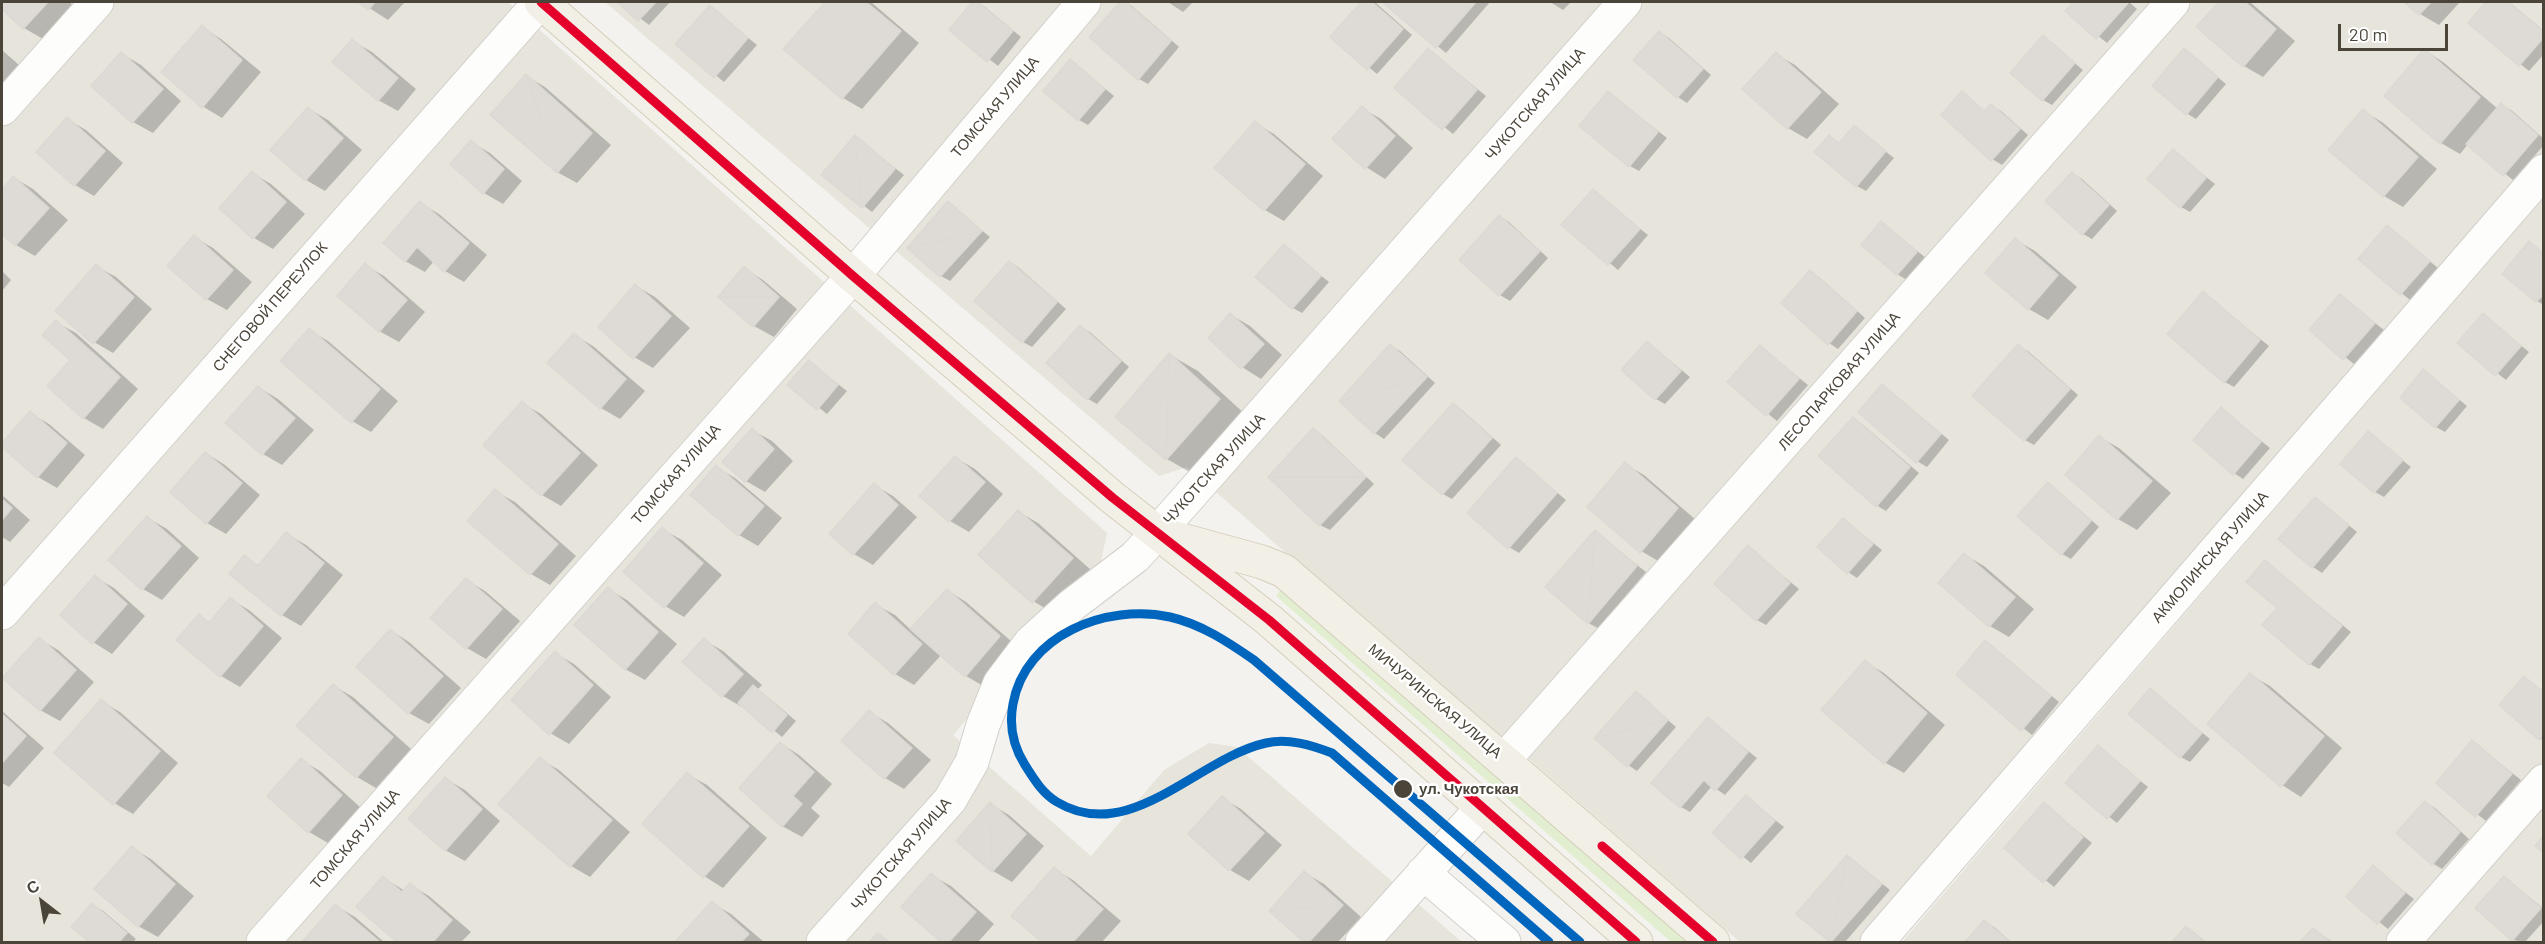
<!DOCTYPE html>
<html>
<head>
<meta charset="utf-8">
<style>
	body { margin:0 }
	#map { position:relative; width:2545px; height:944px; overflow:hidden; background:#f4f2ee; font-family:Barlow,sans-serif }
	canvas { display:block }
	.frame { position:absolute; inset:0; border:3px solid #4b4439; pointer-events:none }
	.north { position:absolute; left:12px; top:872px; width:60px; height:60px; -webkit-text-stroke:4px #fff; paint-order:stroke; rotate:329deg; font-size:16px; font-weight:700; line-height:24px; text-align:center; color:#4b4439 }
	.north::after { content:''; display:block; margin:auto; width:21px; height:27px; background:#4b4439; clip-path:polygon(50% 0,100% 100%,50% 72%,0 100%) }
	.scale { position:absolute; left:2338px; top:24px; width:110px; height:27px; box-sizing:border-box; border:3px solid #4b4439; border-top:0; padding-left:8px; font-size:18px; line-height:21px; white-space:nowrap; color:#4b4439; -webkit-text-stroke:4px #fff; paint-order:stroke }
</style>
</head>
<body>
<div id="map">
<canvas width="2545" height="944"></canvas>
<div class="frame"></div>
<div class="north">С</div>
<div class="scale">20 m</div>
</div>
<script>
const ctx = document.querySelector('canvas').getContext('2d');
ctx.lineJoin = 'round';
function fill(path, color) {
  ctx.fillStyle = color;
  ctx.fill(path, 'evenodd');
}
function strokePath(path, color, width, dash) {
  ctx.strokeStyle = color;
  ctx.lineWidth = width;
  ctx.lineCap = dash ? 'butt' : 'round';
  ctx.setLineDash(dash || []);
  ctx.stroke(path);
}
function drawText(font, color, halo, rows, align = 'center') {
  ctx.font = font + ' Barlow,sans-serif';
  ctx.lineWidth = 5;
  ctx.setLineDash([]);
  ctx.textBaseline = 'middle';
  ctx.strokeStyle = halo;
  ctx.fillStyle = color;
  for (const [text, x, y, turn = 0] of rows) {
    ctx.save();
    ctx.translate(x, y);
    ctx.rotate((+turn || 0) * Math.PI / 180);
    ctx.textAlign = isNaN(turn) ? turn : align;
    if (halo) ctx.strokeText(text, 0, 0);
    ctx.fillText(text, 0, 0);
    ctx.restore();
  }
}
const residential = new Path2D(`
	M2 2H508L1107 533 1100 566 953 735 1091 856 1164 770 1209 743 1237 747 1462 942H2Z
	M605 2H2155L1502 741 1187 467 1159 476Z
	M2189 2H2543V151L1862 942H1740L1521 752Z
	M2543 198V762L2388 942H1902Z
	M2543 796V942H2416Z`);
const green = new Path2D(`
	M1282 588 1687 942H1671L1276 596Z`);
const shadow = new Path2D(`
	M2 2H69L74 6 43 39 24 28 2 7Z
	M360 2H405L388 20Z
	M619 2H670L649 25Z
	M827 2H871L919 43 862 109 843 98 786 49Z
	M974 2 984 6 1021 37 998 66 951 30Z
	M1122 2 1132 6 1179 47 1148 84 1139 79 1092 37Z
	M1168 2H1193L1183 12Z
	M1363 2 1376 3 1412 35 1377 74 1332 37Z
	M1384 2H1490L1446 53Z
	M1550 2H1571L1563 10Z
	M2075 2H2129L2137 9 2107 43 2067 11Z
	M2221 2H2250L2295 41 2263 77 2244 66 2199 27Z
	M2406 2H2460L2439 25 2420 14Z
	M2488 2H2509L2544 31V54L2529 71 2470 23Z
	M710 7 757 45 724 82 678 44Z
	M202 27 221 39 261 72 222 118 202 106Z
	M1659 32 1669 38 1711 75 1687 103 1678 97 1635 60Z
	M2043 37 2083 70 2052 105 2043 100Z
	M352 41 372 52 416 89 398 111 378 100Z
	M2 50 19 65 2 84Z
	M1429 50 1486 96 1453 134 1396 88Z
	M2184 50 2226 84 2196 119 2186 113Z
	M2424 50 2443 62 2498 109 2501 105 2511 110 2544 139V145L2513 180 2468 144 2460 154 2441 143Z
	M122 54 141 65 181 101 153 133 133 122 93 86Z
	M1776 54 1795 65 1839 104 1807 139 1788 128 1744 89Z
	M1071 61 1114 96 1088 125 1079 120Z
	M526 76 545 87 611 145 577 183 557 172Z
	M1608 92 1667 138 1639 171 1630 166Z
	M1962 93 1986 112 1992 106 2001 111 2028 135 2002 165 1992 159Z
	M1362 108 1381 119 1413 148 1385 179 1366 167Z
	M309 109 328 120 362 150 325 191 306 180Z
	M2363 111 2382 122 2437 169 2403 207 2384 196 2330 150Z
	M67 119 86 130 123 163 94 196 75 185Z
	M1255 123 1274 134 1323 176 1284 221 1265 210Z
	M1854 127 1894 158 1866 191 1857 186 1829 137 1840 144Z
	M855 137 904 175 872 212 824 175Z
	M471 142 490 153 522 181 503 204 484 193 452 164Z
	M2173 151 2215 184 2190 212 2181 207Z
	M252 173 271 184 305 214 273 249 254 238Z
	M2073 174 2082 179 2117 211 2092 239 2083 234Z
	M14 178 33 189 68 220 35 256 16 245 2 232V192Z
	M1593 191 1648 235 1618 270 1564 225Z
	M420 203 439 214 487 255 464 282 445 271 434 261 425 272 405 261Z
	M948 203 990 237 950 281 941 276Z
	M1499 217 1509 222 1548 258 1510 301 1500 295 1461 260Z
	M1882 223 1926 258 1907 280 1897 274Z
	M2388 227 2438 268 2410 300 2360 259Z
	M194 237 213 248 252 282 227 310 207 299 169 266Z
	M2016 240 2035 251 2077 287 2048 320 2029 309Z
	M2530 243 2544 253V305L2537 301Z
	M1284 246 1329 282 1302 313 1293 308Z
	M1009 262 1019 268 1066 309 1032 347 1023 342Z
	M365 265 384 276 425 312 399 342 379 331Z
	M96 266 116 277 152 309 113 353 94 342Z
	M744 268 763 280 797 309 774 337 754 326 720 296Z
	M2 271 11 280 2 291Z
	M1810 272 1819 277 1865 318 1838 349 1829 343Z
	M636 286 655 297 690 328 653 368 634 357Z
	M2203 293 2269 346 2234 387 2225 382Z
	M2341 296 2384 330 2354 364 2311 330Z
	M1231 315 1250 326 1282 355 1261 379 1242 367Z
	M2483 315 2529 352 2506 380 2459 343Z
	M56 322 76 333 138 389 103 429 84 418 72 360Z
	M1081 327 1090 332 1129 367 1097 404 1088 399Z
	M309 330 328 341 398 401 371 432 352 421Z
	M574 335 593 346 645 391 620 419 601 408Z
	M1647 342 1690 377 1665 404 1656 399Z
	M1391 346 1400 351 1435 383 1384 439 1375 433 1341 401Z
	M2018 346 2028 351 2078 395 2034 445 2025 440Z
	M1760 347 1808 385 1777 421 1729 382Z
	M1170 355 1198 371 1247 416 1195 475 1167 459Z
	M809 362 847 391 827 414 789 384Z
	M2424 371 2467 406 2445 432 2436 427Z
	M1883 386 1949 440 1927 467 1917 461Z
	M258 387 278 399 314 430 282 465 263 454 227 423Z
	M522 403 541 414 598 465 561 506 542 495Z
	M1453 405 1462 410 1501 445 1452 499 1443 494Z
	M2221 409 2270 448 2243 479 2234 473Z
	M30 413 49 424 85 455 57 488 38 477 2 445Z
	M1853 419 1862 424 1919 473 1886 511 1876 505Z
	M752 430 772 441 793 461 765 492 746 481Z
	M1313 430 1323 436 1374 484 1330 530 1320 525Z
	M2368 433 2411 467 2384 497 2375 492Z
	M2099 437 2119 448 2171 493 2137 530 2118 519 2067 475Z
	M206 453 225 465 260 495 226 534 207 523Z
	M956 458 975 469 1003 494 969 532 950 521Z
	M1517 459 1566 500 1519 553 1509 547Z
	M1625 464 1644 475 1696 520 1660 562 1641 551Z
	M716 467 735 478 782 518 758 546 739 535 693 495Z
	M2048 484 2057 490 2099 527 2071 559 2062 554Z
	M874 485 893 496 917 517 873 565 854 554 831 534Z
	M495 491 515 502 576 556 550 585 531 574 469 520Z
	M2 495 30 520 10 542 2 537Z
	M2315 498 2357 532 2322 573 2313 567Z
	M1019 512 1038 523 1091 570 1053 613 1033 601Z
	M148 518 167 529 199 558 162 600 143 589Z
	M1844 520 1882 550 1857 578 1848 572Z
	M662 529 682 540 722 575 684 617 665 606Z
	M1595 532 1646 572 1598 628 1588 623Z
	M287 534 306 545 343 575 301 626 282 615 244 557 260 566Z
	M1748 547 1799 589 1766 625 1757 620Z
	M1965 555 1984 566 2034 609 2009 637 1990 626 1940 583Z
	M2265 562 2351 632 2319 669 2310 664 2279 608Z
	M95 577 114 588 145 616 112 654 93 642Z
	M466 580 485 591 520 621 486 659 467 648 432 618Z
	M608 589 627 600 677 644 645 680 625 669Z
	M947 590 966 602 1019 648 985 687 966 676 942 654 914 685 895 674 875 604 895 615 911 630Z
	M230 599 249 610 282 638 240 687 221 676 199 616 211 623Z
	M390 630 409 642 461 688 429 724 409 713 358 667Z
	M39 639 58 650 94 682 60 721 40 710Z
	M704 640 723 651 762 685 758 689 796 721 782 737 744 706 742 707 723 696Z
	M1986 642 2059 702 2032 735 1958 675Z
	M555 653 574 664 611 697 569 744 550 733Z
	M1865 662 1884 673 1945 725 1904 773 1884 762Z
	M2250 675 2270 686 2342 748 2301 797 2282 785Z
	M2524 678 2544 692V741L2540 738Z
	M334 686 353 697 411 749 376 788 357 777 299 726Z
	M2150 690 2210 739 2190 762 2181 757Z
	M1636 693 1676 727 1637 771 1628 765Z
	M101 701 120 712 178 763 133 814 114 803Z
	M2 711 44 748 9 787 2 783Z
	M869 712 888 723 931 760 904 789 885 778 843 741Z
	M1708 719 1757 758 1725 795 1712 786 1690 812 1681 807Z
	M2473 742 2521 780 2486 821 2438 783Z
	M780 743 799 755 832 784 811 808 820 816 802 837 782 826Z
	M2098 747 2148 787 2117 823 2067 783Z
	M540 759 559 770 630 832 590 877 571 866Z
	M301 760 320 771 360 807 328 843 309 832Z
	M687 774 707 785 767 838 723 888 704 876Z
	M446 779 465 790 500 821 465 861 445 850Z
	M1746 797 1784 827 1751 863 1714 833Z
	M1222 798 1241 809 1282 845 1249 881 1230 870 1190 834Z
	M2426 803 2435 808 2469 839 2442 869 2432 863Z
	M990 804 1009 815 1044 846 1012 882 993 871 958 841Z
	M2044 804 2092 843 2054 887 2006 848Z
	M132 848 151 859 194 896 158 937 138 926Z
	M1848 856 1890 890 1845 942H1832L1798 914Z
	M2373 867 2414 899 2388 929 2348 897Z
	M1054 869 1073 880 1121 921 1102 942H1044L1013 916Z
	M1305 873 1324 884 1361 917 1338 942H1307L1271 911Z
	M931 875 951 886 994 924 978 942H943L903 907Z
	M2504 877 2544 909V921L2525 942 2513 940 2477 908Z
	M384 878 405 891 410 885 429 896 471 932 461 942H399L359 907Z
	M712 903 731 914 764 942H677Z
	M92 905 102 910 136 939 133 942H92L74 927Z
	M336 906 355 917 384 942H308L306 941Z
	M1985 922 1994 927 2011 942H1967Z
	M2186 928 2195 933 2206 942H2174Z
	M2313 929 2322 935 2332 942H2302Z`);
const building = new Path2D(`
	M2 2H48L23 29 2 9Z
	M358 2H375L368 10Z
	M617 2H656L638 21Z
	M825 2H866L901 31 842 99 783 49Z
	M972 2H978L1013 31 987 62 949 30Z
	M1120 2H1126L1171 41 1138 80 1089 37Z
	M1361 2H1372L1403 29 1367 70 1330 37Z
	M1382 2H1476L1436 48Z
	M2073 2H2129L2096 39 2065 11Z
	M2219 2H2245L2276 29 2243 67 2196 27Z
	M2404 2H2431L2419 15Z
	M2486 2H2508L2544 32V37L2519 66 2468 23Z
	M710 5 748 38 714 78 675 44Z
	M202 25 242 60 202 108 161 72Z
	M1659 31 1703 69 1677 98 1633 60Z
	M2043 35 2075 63 2042 101 2010 73Z
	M352 39 398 78 378 101 332 62Z
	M1428 48 1477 90 1442 130 1394 88Z
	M2184 48 2218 77 2186 115 2152 86Z
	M2424 49 2480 97 2440 144 2384 96Z
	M121 52 163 89 132 123 91 86Z
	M1776 52 1821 92 1787 129 1742 89Z
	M1070 59 1105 89 1078 121 1043 91Z
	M526 74 592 133 557 173Z
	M526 74 557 173 490 115Z
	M1608 91 1658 132 1629 167 1579 126Z
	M1962 91 1984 111 1991 104 2020 129 1991 161 1941 115Z
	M2501 103 2538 135 2503 176 2466 144Z
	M1362 106 1395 136 1365 169 1332 139Z
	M308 107 343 138 305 181 270 150Z
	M2363 109 2418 157 2383 197 2328 150Z
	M67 117 105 151 74 186 36 152Z
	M1255 121 1305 164 1264 211 1214 168Z
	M1854 125 1886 151 1856 187 1814 152 1829 135 1839 143Z
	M855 135 862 208 821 175Z
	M855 135 895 169 862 208Z
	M471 140 504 169 483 194 450 164Z
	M2173 149 2206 178 2180 208 2147 179Z
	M252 171 286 202 253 239 219 208Z
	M2072 172 2109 205 2082 235 2045 201Z
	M13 176 49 208 15 246 2 234V190Z
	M1593 189 1640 229 1608 265 1561 225Z
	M420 201 469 243 444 272 417 247 405 262 383 243Z
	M948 201 982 231 907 248Z
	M1499 215 1540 251 1499 296 1459 260Z
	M1881 221 1917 252 1897 275 1861 245Z
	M2387 225 2430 261 2400 295 2358 259Z
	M982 231 940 277 907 248Z
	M194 235 233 270 206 300 167 266Z
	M2015 238 2058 275 2028 310 1985 273Z
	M2529 241 2544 253V294L2536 302 2502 274Z
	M1284 244 1321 276 1292 309 1255 277Z
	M1009 261 1057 302 1022 343 974 301Z
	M365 263 407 300 379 332 337 296Z
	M96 264 134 297 93 344 55 311Z
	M744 266 779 297H718Z
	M1810 270 1857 311 1828 345 1781 303Z
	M635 284 671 316 633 359 598 327Z
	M2203 291 2260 340 2224 383 2167 334Z
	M2340 294 2375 323 2343 360 2309 330Z
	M718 297H779L753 327Z
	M1230 313 1264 344 1241 369 1208 338Z
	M2483 313 2521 346 2495 376 2457 343Z
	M56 320 120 377 83 419 47 386 70 360 42 335Z
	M1080 325 1121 361 1087 400 1046 363Z
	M309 328 380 389 351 423 280 361Z
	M574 333 626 379 600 409 547 363Z
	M1647 341 1681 371 1655 400 1621 370Z
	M1390 344 1427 377 1339 401Z
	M2018 344 2070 389 2024 441 1972 396Z
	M1760 345 1799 379 1766 416 1727 382Z
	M1169 353 1166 460 1115 417Z
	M1169 353 1220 399 1166 460Z
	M809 360 838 385 817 410 787 385Z
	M2423 369 2459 400 2435 428 2400 398Z
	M1427 377 1374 434 1339 401Z
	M1882 384 1941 434 1916 463 1858 412Z
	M258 386 295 418 262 455 225 423Z
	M522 401 580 453 541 496 483 445Z
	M1453 403 1492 438 1442 495 1402 460Z
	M2221 407 2261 442 2233 475 2193 440Z
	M30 411 67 443 37 478 2 447V443Z
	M1853 417 1910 467 1876 507 1818 456Z
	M752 428 774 449 745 482 722 462Z
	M1313 428 1366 477H1268Z
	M2368 431 2403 460 2374 493 2340 464Z
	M2099 435 2152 481 2117 520 2065 475Z
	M205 452 242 483 206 524 170 492Z
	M955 456 985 482 949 522 919 496Z
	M1516 457 1557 493 1508 549 1467 513Z
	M1625 462 1678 508 1640 553 1587 507Z
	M716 465 764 506 738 536 690 495Z
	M1268 477H1366L1319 526Z
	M2048 482 2091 521 2061 555 2017 516Z
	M874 483 898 505 853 555 829 534Z
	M495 489 558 544 530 575 467 521Z
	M2315 497 2349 525 2312 568 2278 539Z
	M2 499 12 508 2 520Z
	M1018 510 1073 558 1032 603 978 555Z
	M147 516 181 546 142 590 108 560Z
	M1843 518 1873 544 1847 574 1817 547Z
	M662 527 703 563 664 608 623 572Z
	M1595 530 1588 624 1545 587Z
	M1595 530 1637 566 1588 624Z
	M286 532 324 563 281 616 229 574 244 555 258 566Z
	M1748 545 1790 583 1756 621 1714 584Z
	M1964 553 2015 597 1989 627 1938 583Z
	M2265 560 2342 626 2309 665 2262 625 2277 608 2246 582Z
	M95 575 127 604 92 644 60 615Z
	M466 578 502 609 466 649 430 618Z
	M608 587 658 632 625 670 574 625Z
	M947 589 1000 636 965 677 910 629Z
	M230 597 263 626 220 677 176 640 199 614 209 623Z
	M875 602 922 644 894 675 848 634Z
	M390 629 443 676 408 714 356 667Z
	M39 637 76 670 40 711 2 678Z
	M704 638 743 674 722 697 682 662Z
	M1985 640 2051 696 2021 731 1956 675Z
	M555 651 593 685 549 735 511 700Z
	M1865 660 1927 713 1884 764 1821 710Z
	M2250 673 2324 736 2281 787 2207 724Z
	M2524 676 2544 693V734L2539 740 2499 705Z
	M333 684 393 737 356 778 296 726Z
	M753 685 787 715 772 733 738 703Z
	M2150 688 2202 733 2180 758 2128 714Z
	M1636 691 1668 720 1594 738Z
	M101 699 160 751 113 805 54 753Z
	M869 710 912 748 884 779 841 741Z
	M2 714 26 736 2 763Z
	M1708 717 1748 752 1715 791 1704 780 1680 808 1651 783Z
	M1668 720 1627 767 1594 738Z
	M2472 740 2512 774 2475 817 2436 783Z
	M780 742 814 772 793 796 802 804 782 827 739 788Z
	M2098 745 2140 781 2107 819 2065 783Z
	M540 757 612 820 570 867 498 804Z
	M301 758 342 795 308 833 267 796Z
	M687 772 749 826 703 878 642 824Z
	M445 777 482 809 445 851 408 819Z
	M1746 795 1775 821 1741 859 1712 833Z
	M1222 796 1264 833 1229 871 1188 834Z
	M2425 801 2460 832 2432 865 2396 833Z
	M990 802 992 872 956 841Z
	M990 802 1026 834 992 872Z
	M2044 802 2083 837 2043 883 2004 848Z
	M2544 835V853L2535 846Z
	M132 846 175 884 138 927 94 889Z
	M1847 855 1831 942H1830L1796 914Z
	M1847 855 1882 884 1831 942Z
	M2373 865 2405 893 2377 924 2346 897Z
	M1054 867 1103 909 1073 942H1042L1011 916Z
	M1304 871 1343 905 1269 911Z
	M931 873 976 912 949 942H941L901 907Z
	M383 876 402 892 410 883 452 920 433 942H397L356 907Z
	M2504 876 2541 908 2512 941 2475 908Z
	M712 901 749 934 741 942H675Z
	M92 903 127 933 119 942H89L71 927Z
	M335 904 380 942 303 941Z
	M1343 905 1309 942H1304L1269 911Z
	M1984 920 2010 942H1965Z
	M2186 926 2205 942H2172Z
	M2313 928 2330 942H2300Z
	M878 933 889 942H869Z`);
const minor = new Path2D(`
	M2 109 97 2
	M2 613 540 2
	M1504 760 2173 2
	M1423 873 1504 942
	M263 942 853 276 1084 2
	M823 942 950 800 972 762 983 725 1000 683 1031 642 1072 605 1135 557 1157 533 1625 2
	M1362 942 1482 808
	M1877 942 2544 171
	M2403 942 2544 781`);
const major = new Path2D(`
	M541 2 853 276 1113 498 1269 620 1636 942
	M1171 537 1262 562 1284 571 1713 942`);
const bus1 = new Path2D(`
	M541 2 853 276 1113 498 1269 620 1636 942
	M1602 846 1713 942`);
const tram1 = new Path2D(`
	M1549 942 1332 753C1311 745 1288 738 1266 743 1198 758 1130 846 1057 802 1042 793 1034 779 1025 765 1013 746 1009 725 1013 704 1025 635 1107 603 1170 617 1201 624 1228 642 1254 660L1580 942`);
const markers = [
	[1403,789,10,"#4b4439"]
];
const streetNames = [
	["ЧУКОТСКАЯ УЛИЦА",1535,104,-49],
	["ТОМСКАЯ УЛИЦА",995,107,-50],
	["СНЕГОВОЙ ПЕРЕУЛОК",270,307,-49],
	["ЛЕСОПАРКОВАЯ УЛИЦА",1839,381,-49],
	["ЧУКОТСКАЯ УЛИЦА",1214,469,-48],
	["ТОМСКАЯ УЛИЦА",676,474,-49],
	["АКМОЛИНСКАЯ УЛИЦА",2210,557,-49],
	["МИЧУРИНСКАЯ УЛИЦА",1435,701,40],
	["ТОМСКАЯ УЛИЦА",355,839,-49],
	["ЧУКОТСКАЯ УЛИЦА",901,854,-49]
];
const stopNames = [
	["ул. Чукотская",1419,789]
];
fill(residential, '#e7e4dc');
fill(green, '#e1eecf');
fill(shadow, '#0003');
fill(building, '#dedbd6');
strokePath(building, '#dcd9d4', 1.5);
strokePath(minor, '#d2d0cb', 35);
strokePath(major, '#d6cebb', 35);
strokePath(minor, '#fdfdfc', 33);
strokePath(major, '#f2efe6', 33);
strokePath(bus1, '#e4002b', 9);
strokePath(tram1, '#0065bd', 9);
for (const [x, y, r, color] of markers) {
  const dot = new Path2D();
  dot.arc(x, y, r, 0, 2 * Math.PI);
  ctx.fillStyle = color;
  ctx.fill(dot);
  strokePath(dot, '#fff', 2);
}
drawText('15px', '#4b4439', '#fff', streetNames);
drawText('bold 15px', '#4b4439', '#fff', stopNames, 'left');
</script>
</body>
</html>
